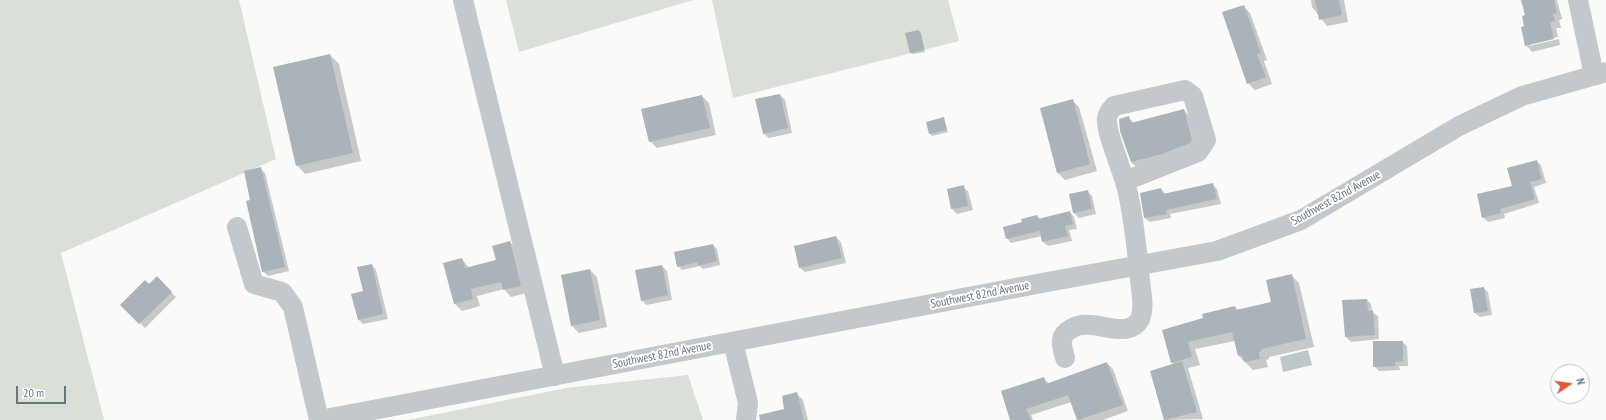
<!DOCTYPE html>
<html>
<head>
<meta charset="utf-8">
<style>
	body { margin:0 }
	#map { position:relative; width:1606px; height:420px; overflow:hidden; background:#fafaf8; font-family:"PT Sans Narrow",sans-serif }
	canvas { display:block }
	.north { position:absolute; left:1550px; top:364px; width:40px; height:40px; box-sizing:border-box; background:#fff; border:1px solid #c1c8cd; border-radius:50%; rotate:77deg; font-size:11px; font-weight:700; line-height:16px; text-align:center; color:#657683 }
	.north::after { content:''; display:block; margin:auto; width:14px; height:18px; background:#e4572e; clip-path:polygon(50% 0,100% 100%,50% 72%,0 100%) }
	.scale { position:absolute; left:16px; top:386px; width:50px; height:18px; box-sizing:border-box; border:2px solid #657683; border-top:0; padding-left:5px; font-size:12px; line-height:14px; white-space:nowrap; color:#657683; -webkit-text-stroke:3px #fff; paint-order:stroke }
</style>
</head>
<body>
<div id="map">
<canvas width="1606" height="420"></canvas>
<div class="north">N</div>
<div class="scale">20 m</div>
</div>
<script>
const ctx = document.querySelector('canvas').getContext('2d');
ctx.lineJoin = 'round';
function fill(path, color) {
  ctx.fillStyle = color;
  ctx.fill(path, 'evenodd');
}
function strokePath(path, color, width, dash) {
  ctx.strokeStyle = color;
  ctx.lineWidth = width;
  ctx.lineCap = dash ? 'butt' : 'round';
  ctx.setLineDash(dash || []);
  ctx.stroke(path);
}
function drawText(font, color, halo, rows, align = 'center') {
  ctx.font = font + ' "PT Sans Narrow",sans-serif';
  ctx.lineWidth = 4;
  ctx.setLineDash([]);
  ctx.textBaseline = 'middle';
  ctx.strokeStyle = halo;
  ctx.fillStyle = color;
  for (const [text, x, y, turn = 0] of rows) {
    ctx.save();
    ctx.translate(x, y);
    ctx.rotate((+turn || 0) * Math.PI / 180);
    ctx.textAlign = isNaN(turn) ? turn : align;
    if (halo) ctx.strokeText(text, 0, 0);
    ctx.fillText(text, 0, 0);
    ctx.restore();
  }
}
const green = new Path2D(`
	M0 0H239L276 159 61 253 104 420H0Z
	M506 0H693L519 52Z
	M712 0H948L959 41 733 98Z
	M688 375 703 420H408L566 388Z`);
const water = new Path2D(`
	M1308 350 1312 365 1283 372 1280 357Z`);
const shadow = new Path2D(`
	M1311 0H1344L1348 22 1327 26 1312 7Z
	M1522 0H1557L1562 19 1559 20 1561 28H1556L1558 37 1529 44V46L1559 39 1560 45 1532 52 1526 45V16Z
	M1243 6 1250 13 1267 60 1264 61 1272 84 1255 90 1248 83Z
	M918 31 921 33 925 52 913 54 910 52Z
	M330 55 339 64 361 161 305 174 297 165Z
	M780 95 785 100 792 133 769 138 764 134Z
	M702 96 709 103 716 135 657 148 650 141Z
	M1072 100 1079 107 1097 171 1065 180 1058 173 1041 109Z
	M1184 110 1190 117 1198 148 1138 169 1131 162 1128 117 1134 123Z
	M944 119 948 132 932 136 930 133Z
	M1536 161 1541 165 1546 183 1534 187 1539 203 1504 214 1505 218 1488 222 1483 217Z
	M261 169 265 173 289 271 268 276 263 271 252 201Z
	M1213 185 1217 189 1221 204 1170 214 1171 218 1150 222 1145 218 1161 189 1166 194Z
	M963 187 968 191 973 210 957 214 952 209 948 190Z
	M1088 192 1092 196 1096 214 1079 218 1074 213 1070 195Z
	M1070 212 1074 217 1077 229 1069 230 1072 241 1048 246 1043 242 1042 236 1011 243 1007 238 1023 223 1037 216 1040 219Z
	M836 237 841 242 846 263 805 272 800 268Z
	M510 242 517 249 527 293 511 297 504 289 477 296 480 306 462 311 455 304 462 259 469 268 497 261Z
	M713 245 717 249 720 265 703 269 700 266 682 270 678 266Z
	M372 265 376 270 388 319 363 324 358 319Z
	M662 266 667 271 672 300 646 305 642 300Z
	M590 270 597 277 607 327 579 333 572 326Z
	M1291 275 1299 283 1314 347 1269 357V359L1266 360 1268 367 1253 370 1239 356 1235 341 1195 349 1200 365 1188 368 1203 419 1165 420 1151 372 1174 365 1172 362 1204 319 1235 307 1239 311 1272 303Z
	M157 278 176 297 145 328 122 305Z
	M1483 288 1488 292 1492 315 1480 317 1475 313Z
	M1367 300 1371 304 1372 312 1378 316 1379 339 1351 342 1346 337 1343 301Z
	M1402 342 1407 346 1408 366H1399L1400 370 1379 371 1374 366Z
	M1107 363 1113 369 1128 411 1103 420H1078L1071 402 1031 415 1033 420H1011L1044 378 1049 384Z
	M796 393 803 400 808 420H765L786 409Z`);
const building = new Path2D(`
	M1315 0H1339L1342 15 1319 20Z
	M1521 0H1554L1557 13 1553 14 1555 21 1550 22 1554 39 1525 46 1521 27 1524 26 1522 16 1525 15Z
	M1244 5 1261 53 1257 54 1266 77 1247 84 1222 12Z
	M919 30 923 50 910 53 905 33Z
	M330 54 353 153 296 166 273 67Z
	M780 94 788 128 763 134 755 99Z
	M702 95 710 128 649 142 641 109Z
	M1073 99 1090 164 1057 173 1040 108Z
	M1184 109 1192 140 1190 143 1162 154 1131 162 1120 131 1119 119 1129 116 1131 123Z
	M944 117 947 130 929 134 926 122Z
	M1537 160 1542 179 1530 182 1535 199 1500 209 1501 213 1482 218 1477 194 1512 186 1507 168Z
	M261 167 285 267 262 272 246 201 250 200 244 171Z
	M1213 183 1217 199 1166 210 1167 214 1144 218 1140 193 1161 188 1163 194Z
	M964 185 968 206 951 209 947 189Z
	M1088 190 1092 209 1073 213 1069 194Z
	M1070 211 1073 224 1065 226 1068 236 1042 242 1040 231 1006 239 1003 227 1022 222 1021 219 1037 215 1038 219Z
	M836 236 842 258 799 268 794 246Z
	M510 241 521 286 503 290 501 282 471 289 473 299 454 304 443 263 462 258 465 268 496 260 492 246Z
	M713 244 717 261 698 266V262L677 267 674 252Z
	M372 264 383 314 358 320 351 294 363 291 357 267Z
	M662 265 668 295 641 301 635 270Z
	M590 269 600 320 571 326 561 275Z
	M1292 274 1306 339 1261 349 1262 351 1259 352 1260 359 1244 362 1242 355 1238 356 1232 332 1188 342 1192 357 1171 363 1162 330 1203 318 1202 314 1235 306 1236 310 1271 302 1266 280Z
	M157 276 172 292 139 324 120 305 145 280 149 284Z
	M1484 287 1488 311 1474 313 1470 289Z
	M1367 299 1368 311 1373 310 1375 335 1345 337 1342 300Z
	M1373 341H1403V361L1395 362V366L1373 367Z
	M1182 361 1197 412 1164 420 1150 371Z
	M1107 362 1123 405 1077 420 1068 395 1026 409 1031 420H1010L1001 391 1044 377 1046 384Z
	M797 392 804 420H760L759 415 784 409 782 396Z`);
const minor = new Path2D(`
	M463 0 555 376
	M1578 0 1594 75
	M237 227 254 284 282 292 293 307 319 420
	M733 342 748 403 746 420
	M1065 358C1064 353 1061 345 1062 340 1063 334 1067 331 1071 329 1092 315 1127 343 1140 319 1145 308 1141 291 1140 280 1137 250 1134 218 1127 189 1123 171 1106 134 1107 119 1107 113 1111 110 1114 106L1185 90 1193 96 1206 140 1198 152 1125 181
	M320 420 1042 283 1217 251 1301 220 1459 126 1522 96 1606 72`);
const streetNames = [
	["Southwest 82nd Avenue",1336,198,-29],
	["Southwest 82nd Avenue",980,295,-11],
	["Southwest 82nd Avenue",662,355,-11]
];
fill(green, '#dadfd7');
fill(water, '#bbc7cb');
fill(shadow, '#0003');
fill(building, '#aab3b9');
strokePath(minor, '#c3c8cc', 20);
drawText('12px', '#657683', '#fff', streetNames);
</script>
</body>
</html>
